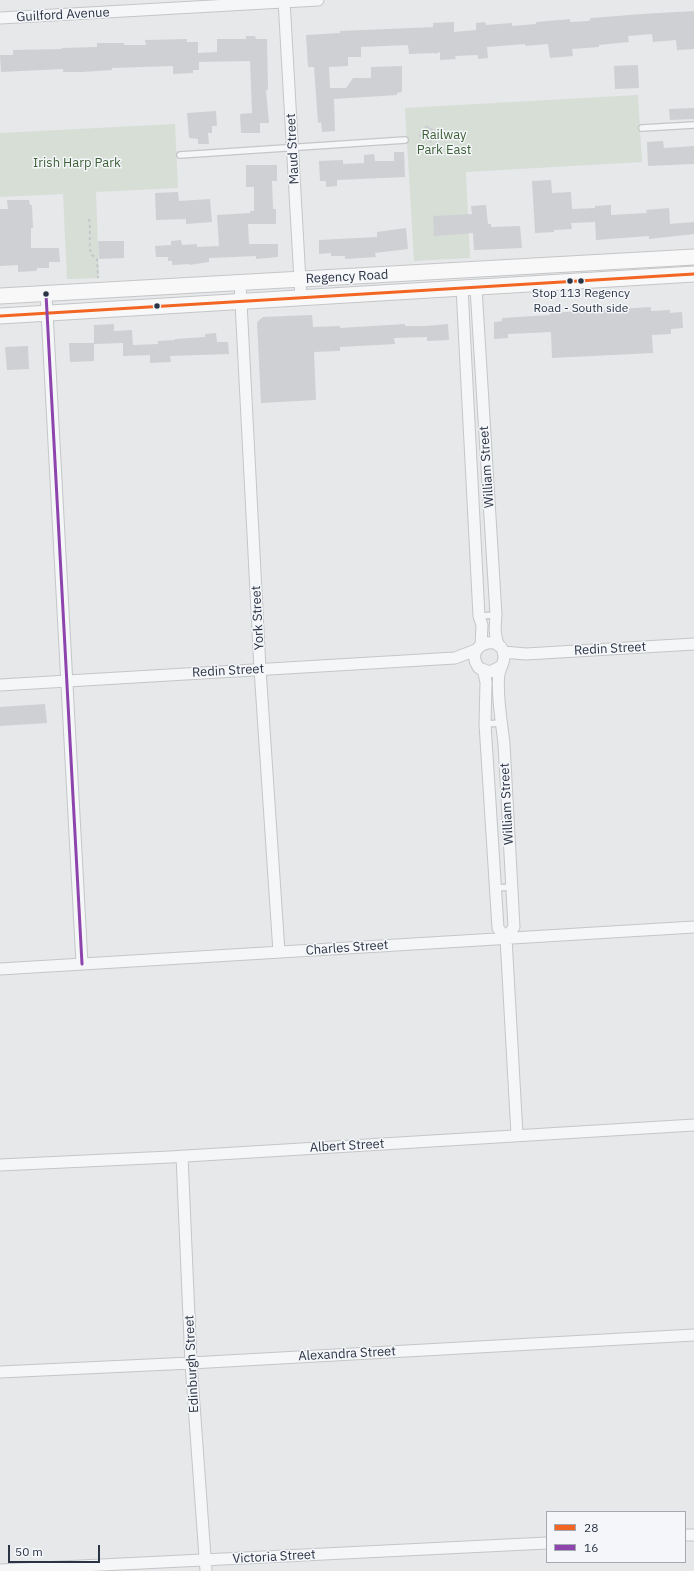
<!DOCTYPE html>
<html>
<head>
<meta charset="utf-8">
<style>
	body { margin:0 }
	#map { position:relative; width:694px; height:1571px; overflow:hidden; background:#e6e8ea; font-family:"IBM Plex Sans",sans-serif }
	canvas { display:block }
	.legend { position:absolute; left:546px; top:1511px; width:140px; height:52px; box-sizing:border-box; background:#f4f6f9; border:1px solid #a4a8b1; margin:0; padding:5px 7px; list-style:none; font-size:12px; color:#2b3445 }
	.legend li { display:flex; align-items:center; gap:8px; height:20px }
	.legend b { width:20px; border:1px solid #a4a8b1 }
	.scale { position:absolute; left:8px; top:1545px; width:92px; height:18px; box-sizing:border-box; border:2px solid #2b3445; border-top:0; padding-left:5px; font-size:12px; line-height:14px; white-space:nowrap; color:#2b3445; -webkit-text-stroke:3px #f4f6f9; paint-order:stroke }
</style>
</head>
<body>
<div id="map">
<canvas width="694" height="1571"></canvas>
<ul class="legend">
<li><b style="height:5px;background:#f26522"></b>28</li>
<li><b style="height:5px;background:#8e44ad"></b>16</li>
</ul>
<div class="scale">50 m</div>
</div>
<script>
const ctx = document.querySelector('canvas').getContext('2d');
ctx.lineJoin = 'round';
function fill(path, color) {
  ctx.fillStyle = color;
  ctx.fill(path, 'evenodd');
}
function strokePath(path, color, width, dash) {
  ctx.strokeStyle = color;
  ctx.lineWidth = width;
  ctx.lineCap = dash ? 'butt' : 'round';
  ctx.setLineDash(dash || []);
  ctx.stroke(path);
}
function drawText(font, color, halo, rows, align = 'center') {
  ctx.font = font + ' "IBM Plex Sans",sans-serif';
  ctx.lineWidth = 3;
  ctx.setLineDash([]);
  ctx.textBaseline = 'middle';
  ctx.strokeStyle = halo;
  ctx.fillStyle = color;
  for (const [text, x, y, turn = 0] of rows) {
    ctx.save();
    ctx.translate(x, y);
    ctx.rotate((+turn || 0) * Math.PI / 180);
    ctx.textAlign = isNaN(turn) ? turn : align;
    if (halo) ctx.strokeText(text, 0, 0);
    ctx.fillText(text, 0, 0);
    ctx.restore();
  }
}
const green = new Path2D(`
	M638 95 642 162 466 172 470 258 414 261 405 108Z
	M175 124 178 188 96 192 99 278 67 279 63 194 0 197V133Z`);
const building = new Path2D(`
	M694 11V49L677 50 676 40 653 42 652 34 628 36 629 42 599 45V47L572 49 573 56 550 58 548 44 525 46V44L487 47 488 58 478 59V55L455 56 456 59 440 60V52L435 54V53L409 54 408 45 361 47V57H348V66L329 67 330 88H346L353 78H371V67L402 66V92L397 93V95L334 99 335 131 322 132 321 122 318 123 314 67H308L306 35 340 33V31L433 27V23L454 22V32L476 30V23L485 22 486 25 512 23V26L536 24V22L570 19V22L589 21 591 18 642 14Z
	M246 36H255L256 39H267L268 90H266L269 123H260V133H241L240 114 252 113 250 61 199 62V70H193V73L173 74V66L112 68V70L82 72H63V69L1 72 0 55H13V50L62 49V48L97 47V43H124V45H146L145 40 187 39V42H198V53L217 52V39H246Z
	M638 65 639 88 615 89 614 66Z
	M694 108V119L670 120 669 109Z
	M216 111 217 126H212V133H208L209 144H198V139L189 138 187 113Z
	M426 125 438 132 431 143 419 136Z
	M663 141 664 148 694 146V164L648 166 647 142Z
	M394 152H404L405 177 337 180V186L326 187V181H320L319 161 343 160V164L364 163V155L374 154 375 161H394Z
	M246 165H277V181H272L273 209H276V224H248L249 244H278V257L256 259V256L209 258V262L189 265V264L172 265V261H168V257H156L155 246 171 245V241L181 240 182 245 197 244V247L219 246 217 215 250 213V211H254V187H246Z
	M551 180 552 193 571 192 572 209 595 208V206L611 205V215L647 213 646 210 669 208 670 224 694 222V234L649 239V236L596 240 595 222 571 223 572 229 554 230V232L535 233 532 181Z
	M178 192 179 201 210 199 212 222 186 224V219L156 220 155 193Z
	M7 200H29L30 205H32L33 228H31V248H59L60 262H49V268H37V270L35 271 18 272V265L0 266V209H8Z
	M486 205 488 224H491V227L520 226 522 248 474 250 473 233 434 236 433 216 472 214 471 206Z
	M406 228 408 249 375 253 376 257 345 259V256H331V253L319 254V240L377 237V232Z
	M98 241H124V258L99 259Z
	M651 307V311L670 310V313L682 312 683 328 671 329V334L652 335 653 353 552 358 551 332 508 334V338L494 339V322L502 321V318L550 315V313Z
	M312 315 313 327 340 326V328L405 324V326H426L448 324 449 340 427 341V337L394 338 395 344 340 347V351L314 352 316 400 261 403 257 322 263 317Z
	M114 324V331L132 330 133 345 158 344V341L175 340V339L205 337V334L216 333 217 342H228L229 354 170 356 171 362 150 363V355L123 356V343L94 344V325Z
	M69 343H94V361L70 362Z
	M28 346 29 369 7 370 5 347Z
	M45 704 47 723 0 726V707Z`);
const path = new Path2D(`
	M89 219C91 227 88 250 92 255 93 256 96 257 97 259L98 278`);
const service = new Path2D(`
	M642 128 694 125
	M180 155 405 140
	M479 616 496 615
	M485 724 502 723
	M496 888 512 887`);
const minor = new Path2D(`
	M284 0 301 298
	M0 18 318 0
	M240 283 260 669 279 952
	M462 288 479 616 482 625 481 645
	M476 288 496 615C495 626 494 636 499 646
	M46 294 82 964
	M503 652 526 654 694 644
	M500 667 490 672 479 668C461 644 504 631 504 657 504 663 500 668 499 674 496 693 502 724 504 744 507 805 511 866 514 927L506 938
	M483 670 486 682 485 724 498 928 506 938 517 1135
	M0 685 455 658 476 650
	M0 969 694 927
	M182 1156 191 1363 206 1571
	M0 1165 170 1157 694 1125
	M0 1372 191 1363 694 1335
	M685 1535H694
	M0 1570 547 1543`);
const secondary = new Path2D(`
	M0 296 694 257
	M0 316 694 274`);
const bus1 = new Path2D(`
	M0 316 694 274`);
const bus2 = new Path2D(`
	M46 294 82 964`);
const markers = [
	[570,281,3.5,"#2b3445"],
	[581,281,3.5,"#2b3445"],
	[46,294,3.5,"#2b3445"],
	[157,306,3.5,"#2b3445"]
];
const busNames = [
	["Stop 113 Regency",581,294],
	["Road - South side",581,309]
];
const streetNames = [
	["Guilford Avenue",63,15,-3],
	["Maud Street",293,149,-93],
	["Regency Road",347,277,-3],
	["William Street",487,467,-94],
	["York Street",258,618,-93],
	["Redin Street",610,649,-3],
	["Redin Street",228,671,-3],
	["William Street",507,804,-93],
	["Charles Street",347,948,-4],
	["Albert Street",347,1146,-3],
	["Alexandra Street",347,1354,-3],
	["Edinburgh Street",192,1364,-93],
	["Victoria Street",274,1557,-3]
];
const parkNames = [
	["Railway",444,135],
	["Park East",444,150],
	["Irish Harp Park",77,163]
];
fill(green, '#d6ded6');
fill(building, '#ced0d3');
strokePath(service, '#c4c6c8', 8);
strokePath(minor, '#c4c6c8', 13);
strokePath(secondary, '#c4c6c8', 17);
strokePath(path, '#c5c6ca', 2, [3, 3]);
strokePath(service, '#f5f6f7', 5.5);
strokePath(minor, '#f5f6f7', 11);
strokePath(secondary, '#f8f8f8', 15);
strokePath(bus1, '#f26522', 3);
strokePath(bus2, '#8e44ad', 3);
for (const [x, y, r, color] of markers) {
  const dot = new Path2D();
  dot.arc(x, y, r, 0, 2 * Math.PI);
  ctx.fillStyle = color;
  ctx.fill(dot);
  strokePath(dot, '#f4f6f9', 1.5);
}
drawText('12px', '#2b3445', '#f4f6f9', busNames);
drawText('13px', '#2b3445', '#f4f6f9', streetNames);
drawText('13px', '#3f6138', '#f4f6f9', parkNames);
</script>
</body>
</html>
